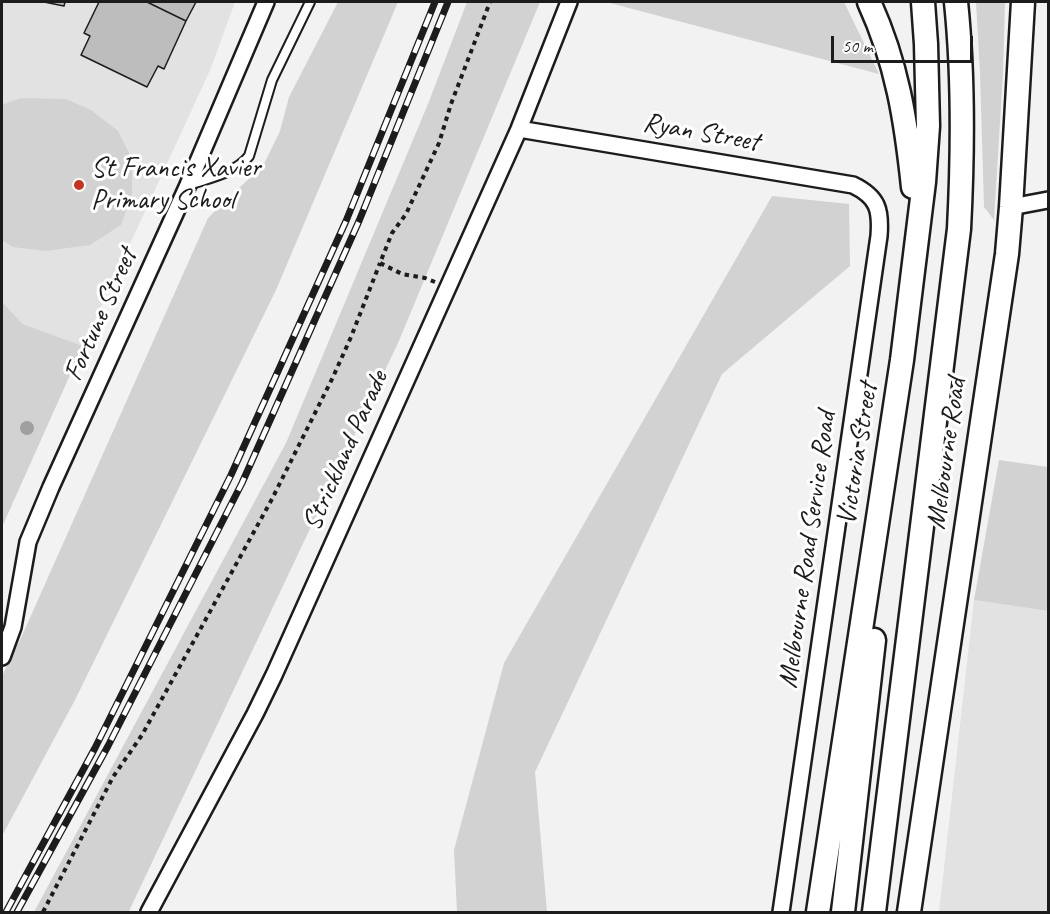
<!DOCTYPE html>
<html>
<head>
<meta charset="utf-8">
<style>
	body { margin:0 }
	#map { position:relative; width:1050px; height:914px; overflow:hidden; background:#f2f2f2; font-family:Caveat,sans-serif }
	canvas { display:block }
	.frame { position:absolute; inset:0; border:3px solid #1c1c1c; pointer-events:none }
	.scale { position:absolute; left:831px; top:36px; width:142px; height:27px; box-sizing:border-box; border:3px solid #1c1c1c; border-top:0; padding-left:8px; font-size:18px; line-height:21px; white-space:nowrap; color:#1c1c1c; -webkit-text-stroke:4px #fff; paint-order:stroke }
</style>
</head>
<body>
<div id="map">
<canvas width="1050" height="914"></canvas>
<div class="frame"></div>
<div class="scale">50 m</div>
</div>
<script>
const ctx = document.querySelector('canvas').getContext('2d');
ctx.lineJoin = 'round';
function fill(path, color) {
  ctx.fillStyle = color;
  ctx.fill(path, 'evenodd');
}
function strokePath(path, color, width, dash) {
  ctx.strokeStyle = color;
  ctx.lineWidth = width;
  ctx.lineCap = dash ? 'butt' : 'round';
  ctx.setLineDash(dash || []);
  ctx.stroke(path);
}
function drawText(font, color, halo, rows, align = 'center') {
  ctx.font = font + ' Caveat,sans-serif';
  ctx.lineWidth = 6;
  ctx.setLineDash([]);
  ctx.textBaseline = 'middle';
  ctx.strokeStyle = halo;
  ctx.fillStyle = color;
  for (const [text, x, y, turn = 0] of rows) {
    ctx.save();
    ctx.translate(x, y);
    ctx.rotate((+turn || 0) * Math.PI / 180);
    ctx.textAlign = isNaN(turn) ? turn : align;
    if (halo) ctx.strokeText(text, 0, 0);
    ctx.fillText(text, 0, 0);
    ctx.restore();
  }
}
const built = new Path2D(`
	M2 2H235L211 68 83 346 23 324 2 302Z
	M974 600 1048 611V912H939Z`);
const green = new Path2D(`
	M338 2H398L276 290 75 700 2 836V676L21 638 208 218 264 164 280 131 289 97Z
	M467 2H540L398 343 129 911V912H34L286 443 428 104Z
	M606 2H844L879 74Z
	M976 2H1005L1003 73 994 220 984 207 980 73Z
	M21 98 66 99 91 110 118 131 132 159V195L121 225 90 245 45 251 13 247 2 240V105Z
	M772 196 849 204 850 266 722 374 535 772 547 912H457L454 850 504 663Z
	M2 302 23 324 83 346 2 527Z
	M999 460 1048 467V611L974 600Z`);
const building = new Path2D(`
	M44 2H65L64 6Z
	M99 2H147L186 21 164 69 158 66 147 87 81 55 90 36 84 33Z
	M147 2H196L186 21Z`);
const path = new Path2D(`
	M435 282 425 278 402 274 380 263 392 233 406 214 439 143 451 104 490 2
	M43 912 113 777 142 735 272 499 333 377 351 337 380 263`);
const lane = new Path2D(`
	M189 185C209 178 236 173 249 156L272 80 310 2`);
const street = new Path2D(`
	M519 129 853 185C878 197 881 210 879 236L781 912
	M1011 207 1048 200
	M2 657 13 627 28 542 51 487 188 185 266 2
	M149 912 255 714 274 675 519 129 569 2`);
const secondary = new Path2D(`
	M869 2C897 63 906 120 913 187
	M818 912 902 360 924 182 928 126 926 44 923 2
	M843 912 874 640
	M874 912 959 229C963 152 964 79 956 2
	M909 912 1007 254 1011 207 1023 2`);
const rail = new Path2D(`
	M6 912 95 748 231 475 346 221 435 2
	M17 912 108 746 242 483 359 221 448 2`);
const trees = [
	[27,428]
];
const markers = [
	[79,185,6,"#c8321e"]
];
const streetNames = [
	["Ryan Street",701,133,10],
	["Fortune Street",101,315,-66],
	["Strickland Parade",346,451,-66],
	["Victoria Street",858,454,-81],
	["Melbourne Road",947,454,-82],
	["Melbourne Road Service Road",808,550,-82]
];
const poiNames = [
	["St Francis Xavier",91,169],
	["Primary School",91,201]
];
fill(built, '#e2e2e2');
fill(green, '#d2d2d2');
fill(building, '#bdbdbd');
strokePath(building, '#1c1c1c', 1.5);
strokePath(lane, '#1c1c1c', 12);
strokePath(street, '#1c1c1c', 20);
strokePath(secondary, '#1c1c1c', 27);
strokePath(path, '#1c1c1c', 4, [4.5, 4.5]);
strokePath(lane, '#fff', 8);
strokePath(street, '#fff', 15);
strokePath(secondary, '#fff', 22);
strokePath(rail, '#1c1c1c', 7);
strokePath(rail, '#fff', 4.5, [14]);
ctx.fillStyle = '#a0a0a0';
for (const [x, y] of trees) {
  ctx.beginPath();
  ctx.arc(x, y, 7, 0, 2 * Math.PI);
  ctx.fill();
}
for (const [x, y, r, color] of markers) {
  const dot = new Path2D();
  dot.arc(x, y, r, 0, 2 * Math.PI);
  ctx.fillStyle = color;
  ctx.fill(dot);
  strokePath(dot, '#fff', 2);
}
drawText('28px', '#1c1c1c', '#fff', streetNames);
drawText('28px', '#1c1c1c', '#fff', poiNames, 'left');
</script>
</body>
</html>
